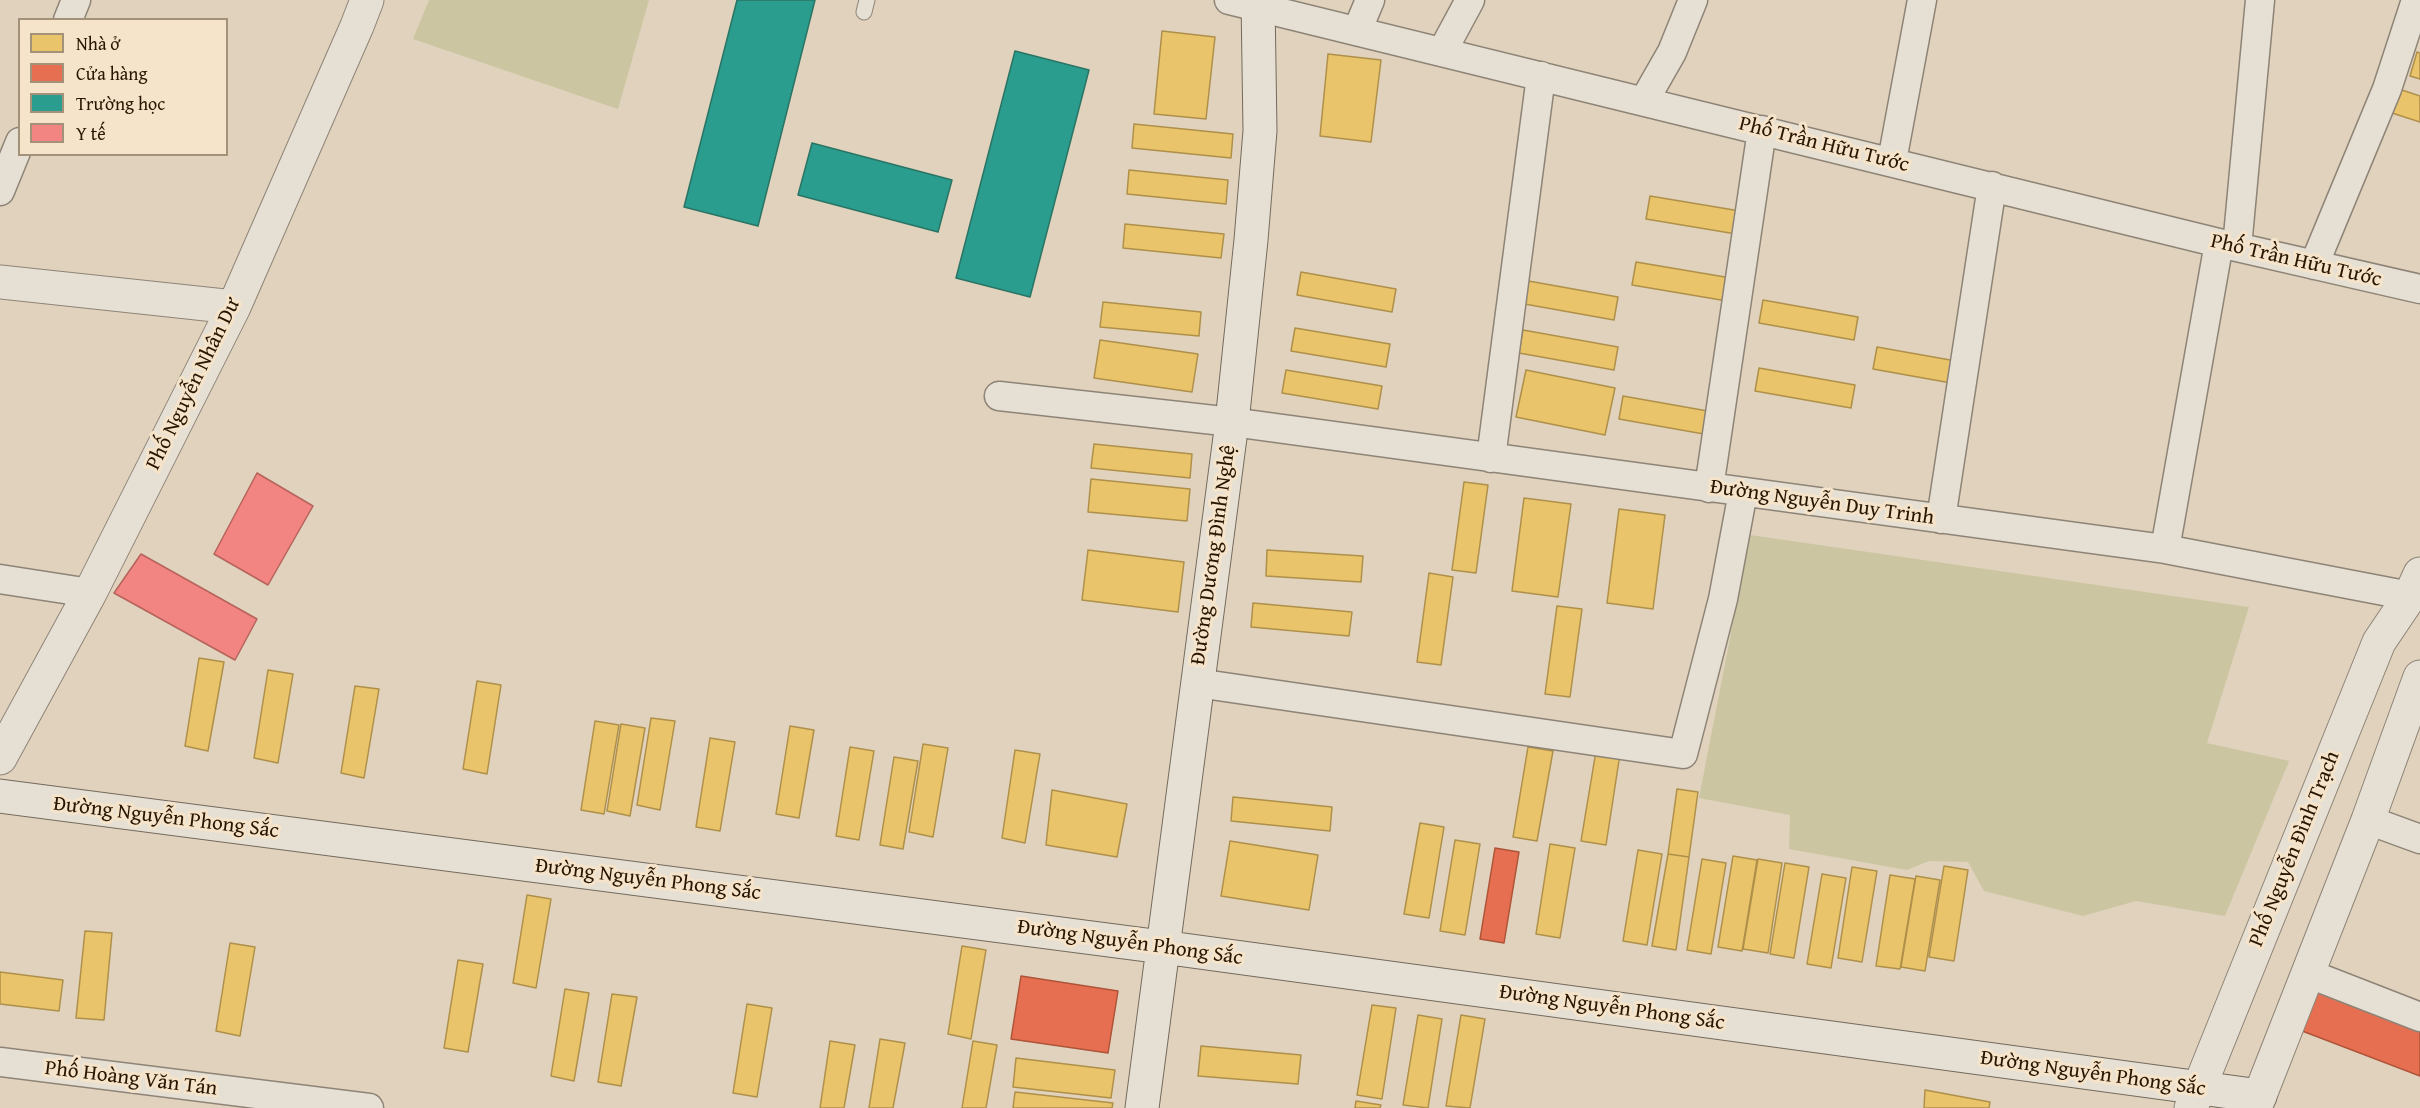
<!DOCTYPE html>
<html>
<head>
<meta charset="utf-8">
<style>
  body { margin:0 }
  #map { position:relative; width:2420px; height:1108px; overflow:hidden; background:#e0d2bd; font-family:"Gentium Book Plus",serif }
  canvas { display:block }
  .legend { position:absolute; left:18px; top:18px; width:210px; height:138px; box-sizing:border-box; background:#f5e4ca; border:2px solid #a39179; margin:0; padding:8px 10px; list-style:none; font-size:18px; color:#291500 }
  .legend li { display:flex; align-items:center; gap:12px; height:30px }
  .legend b { width:30px; border:2px solid #a39179 }
</style>
</head>
<body>
<div id="map">
<canvas width="2420" height="1108"></canvas>
<ul class="legend">
<li><b style="height:16px;background:#e9c46a"></b>Nhà ở</li>
<li><b style="height:16px;background:#e76f51"></b>Cửa hàng</li>
<li><b style="height:16px;background:#2a9d8f"></b>Trường học</li>
<li><b style="height:16px;background:#f28482"></b>Y tế</li>
</ul>
</div>
<script>
const c = document.querySelector('canvas').getContext('2d');
c.lineJoin = 'round';
function fill(path, color) { c.fillStyle = color; c.fill(path, 'evenodd'); }
function strokePath(path, color, width, dash) { c.strokeStyle = color; c.lineWidth = width; c.lineCap = dash ? 'butt' : 'round'; c.setLineDash(dash || []); c.stroke(path); }
function label(font, color, halo, rows, align = 'center') {
  c.font = font + ' "Gentium Book Plus",serif'; c.lineWidth = 6; c.setLineDash([]); c.textBaseline = 'middle'; c.strokeStyle = halo; c.fillStyle = color; for (const [text, x, y, turn = 0] of rows) {
    c.save(); c.translate(x, y); c.rotate((+turn || 0) * Math.PI / 180); c.textAlign = isNaN(turn) ? turn : align; if (halo) c.strokeText(text, 0, 0); c.fillText(text, 0, 0); c.restore();
  }
}
fill(new Path2D(`
  M429,0H649L618,109L413,39Z
  M1750,535L2249,607L2207,743L2289,761L2225,916L2136,901L2083,916L1984,891L1968,862L1929,861L1907,870L1789,849L1790,815L1699,798Z`), '#cbc6a1');
const homes = new Path2D(`
  M1162,31L1215,37L1206,119L1154,114Z
  M2417,52L2420,53V79L2410,76Z
  M1328,54L1381,60L1371,142L1320,136Z
  M2399,89L2420,96V122L2392,113Z
  M1134,124L1233,134L1231,158L1132,148Z
  M1129,170L1228,180L1226,204L1127,194Z
  M1650,196L1746,212L1742,235L1646,219Z
  M1125,224L1224,234L1221,258L1123,248Z
  M1636,262L1731,278L1727,301L1632,285Z
  M1301,272L1396,289L1392,312L1297,295Z
  M1523,280L1618,297L1614,320L1519,303Z
  M1763,300L1858,317L1854,340L1759,323Z
  M1103,302L1201,312L1199,336L1100,327Z
  M1295,328L1390,344L1386,367L1291,351Z
  M1523,330L1618,347L1614,370L1519,353Z
  M1100,340L1198,354L1192,392L1094,378Z
  M1877,347L1956,361L1951,383L1873,369Z
  M1759,368L1855,385L1851,408L1755,391Z
  M1286,370L1382,386L1378,409L1282,393Z
  M1526,370L1615,388L1605,435L1516,417Z
  M1623,396L1719,413L1715,436L1619,419Z
  M1094,444L1192,454L1190,478L1091,468Z
  M1091,479L1190,489L1187,521L1088,512Z
  M1464,482L1488,485L1476,573L1452,570Z
  M1524,498L1571,504L1558,597L1512,591Z
  M1619,509L1665,515L1653,609L1607,603Z
  M1088,550L1184,562L1178,612L1082,600Z
  M1267,550L1363,556L1361,582L1266,576Z
  M1429,573L1453,577L1441,665L1417,662Z
  M1253,603L1352,612L1349,636L1251,627Z
  M1557,606L1582,609L1570,697L1545,694Z
  M199,658L224,662L208,751L185,746Z
  M268,670L293,674L278,763L254,758Z
  M477,681L501,685L487,774L463,769Z
  M355,686L379,689L364,778L341,773Z
  M651,718L675,721L660,810L637,805Z
  M595,721L619,725L604,814L581,810Z
  M621,724L645,728L630,816L607,811Z
  M790,726L814,730L799,818L776,814Z
  M710,738L735,742L720,831L696,827Z
  M923,744L948,748L933,837L909,832Z
  M850,747L874,751L859,840L836,836Z
  M1528,747L1553,751L1537,841L1513,837Z
  M1015,750L1040,754L1025,843L1002,838Z
  M1596,751L1620,754L1606,845L1581,841Z
  M894,757L918,761L903,849L880,845Z
  M1677,789L1698,792L1689,857L1668,854Z
  M1052,790L1127,804L1117,857L1046,845Z
  M1233,797L1332,807L1330,831L1231,821Z
  M1420,823L1444,827L1429,918L1404,914Z
  M1455,840L1480,844L1465,935L1440,931Z
  M1230,841L1318,855L1309,910L1221,896Z
  M1550,844L1575,848L1560,938L1536,934Z
  M1638,850L1662,854L1647,945L1623,941Z
  M1668,854L1689,857L1676,950L1652,946Z
  M1733,856L1757,860L1742,951L1718,947Z
  M1702,859L1726,863L1711,954L1687,950Z
  M1758,859L1782,863L1768,953L1743,949Z
  M1785,863L1809,867L1794,958L1770,954Z
  M1944,866L1968,870L1954,961L1929,957Z
  M1852,867L1877,871L1862,962L1838,958Z
  M1822,874L1846,878L1831,968L1807,964Z
  M1890,875L1915,879L1900,969L1876,966Z
  M1916,876L1940,880L1925,971L1901,967Z
  M527,895L551,899L536,988L513,983Z
  M85,931L112,933L104,1020L76,1018Z
  M230,943L255,947L240,1036L216,1031Z
  M962,946L986,950L971,1039L948,1034Z
  M458,960L483,964L468,1052L444,1048Z
  M0,972L63,980L59,1011L0,1004Z
  M565,989L589,993L574,1081L551,1076Z
  M612,994L637,997L621,1086L598,1082Z
  M747,1004L772,1008L757,1097L733,1093Z
  M1372,1005L1396,1008L1382,1099L1357,1095Z
  M1418,1015L1442,1019L1428,1108L1403,1105Z
  M1461,1015L1485,1019L1470,1108L1446,1106Z
  M880,1039L905,1043L893,1108H869Z
  M830,1041L855,1045L844,1108H820Z
  M973,1041L997,1045L986,1108H962Z
  M1201,1046L1301,1055L1298,1084L1198,1076Z
  M1016,1058L1115,1070L1111,1098L1013,1087Z
  M1925,1090L1990,1102L1989,1108H1924Z
  M1015,1092L1113,1103L1112,1108H1013Z
  M1356,1101L1381,1105L1380,1108H1355Z`);
fill(homes, '#e9c46a');
strokePath(homes, '#af904a', 1.5);
const shops = new Path2D(`
  M1495,848L1519,852L1504,943L1480,939Z
  M1021,976L1118,991L1108,1053L1011,1039Z
  M2314,986L2420,1026V1076L2297,1029Z`);
fill(shops, '#e76f51');
strokePath(shops, '#ae5439', 1.5);
const schools = new Path2D(`
  M737,0H815L758,226L684,207Z
  M1015,51L1089,70L1030,297L956,278Z
  M812,143L952,180L938,232L798,195Z`);
fill(schools, '#2a9d8f');
strokePath(schools, '#2a7464', 1.5);
const health = new Path2D(`
  M257,473L313,506L268,585L214,554Z
  M141,554L257,619L235,660L114,593Z`);
fill(health, '#f28482');
strokePath(health, '#b6635b', 1.5);
const service = new Path2D(`
  M864,12L867,0`);
const minor = new Path2D(`
  M1229,0L2219,243L2420,289
  M68,20L76,0
  M1357,31L1370,0
  M1442,52L1470,0
  M1644,101L1672,52L1693,0
  M1892,161L1922,0
  M0,191L20,142
  M2237,247L2260,0
  M2314,265L2387,89L2416,0
  M999,396L1232,422L2165,549L2410,596
  M1491,458L1541,76
  M1709,488L1762,130
  M1941,519L1992,186
  M2165,549L2219,243
  M0,579L90,593
  M1197,683L1683,754L1723,599L1743,492
  M2368,820L2420,839
  M2307,973L2420,1017
  M0,1062L369,1108`);
const tertiary = new Path2D(`
  M0,282L234,307
  M0,758L90,593L234,307L357,26L367,0
  M2191,1108L2379,642L2410,596L2420,574
  M2255,1108L2368,820L2420,677`);
const secondary = new Path2D(`
  M0,796L1162,947L2260,1096
  M1142,1108L1232,422L1251,240L1260,131L1258,0`);
strokePath(service, '#8e8476', 17);
strokePath(minor, '#8e8476', 31);
strokePath(tertiary, '#8e8476', 35);
strokePath(secondary, '#746a5c', 35);
strokePath(service, '#e6dfd4', 15);
strokePath(minor, '#e6dfd4', 28);
strokePath(tertiary, '#e6dfd4', 33);
strokePath(secondary, '#e6dfd4', 33);
label('21px', '#291500', '#f5e4ca', [
  ["Phố Trần Hữu Tước",1824,145,14],
  ["Phố Trần Hữu Tước",2296,261,13],
  ["Phố Nguyễn Nhân Dư",194,384,-64],
  ["Đường Nguyễn Duy Trinh",1822,503,8],
  ["Đường Dương Đình Nghệ",1214,555,-82],
  ["Đường Nguyễn Phong Sắc",166,818,7],
  ["Phố Nguyễn Đình Trạch",2295,849,-68],
  ["Đường Nguyễn Phong Sắc",648,880,7],
  ["Đường Nguyễn Phong Sắc",1130,943,8],
  ["Đường Nguyễn Phong Sắc",1612,1008,8],
  ["Đường Nguyễn Phong Sắc",2093,1074,8],
  ["Phố Hoàng Văn Tán",131,1079,7]
]);
</script>
</body>
</html>
